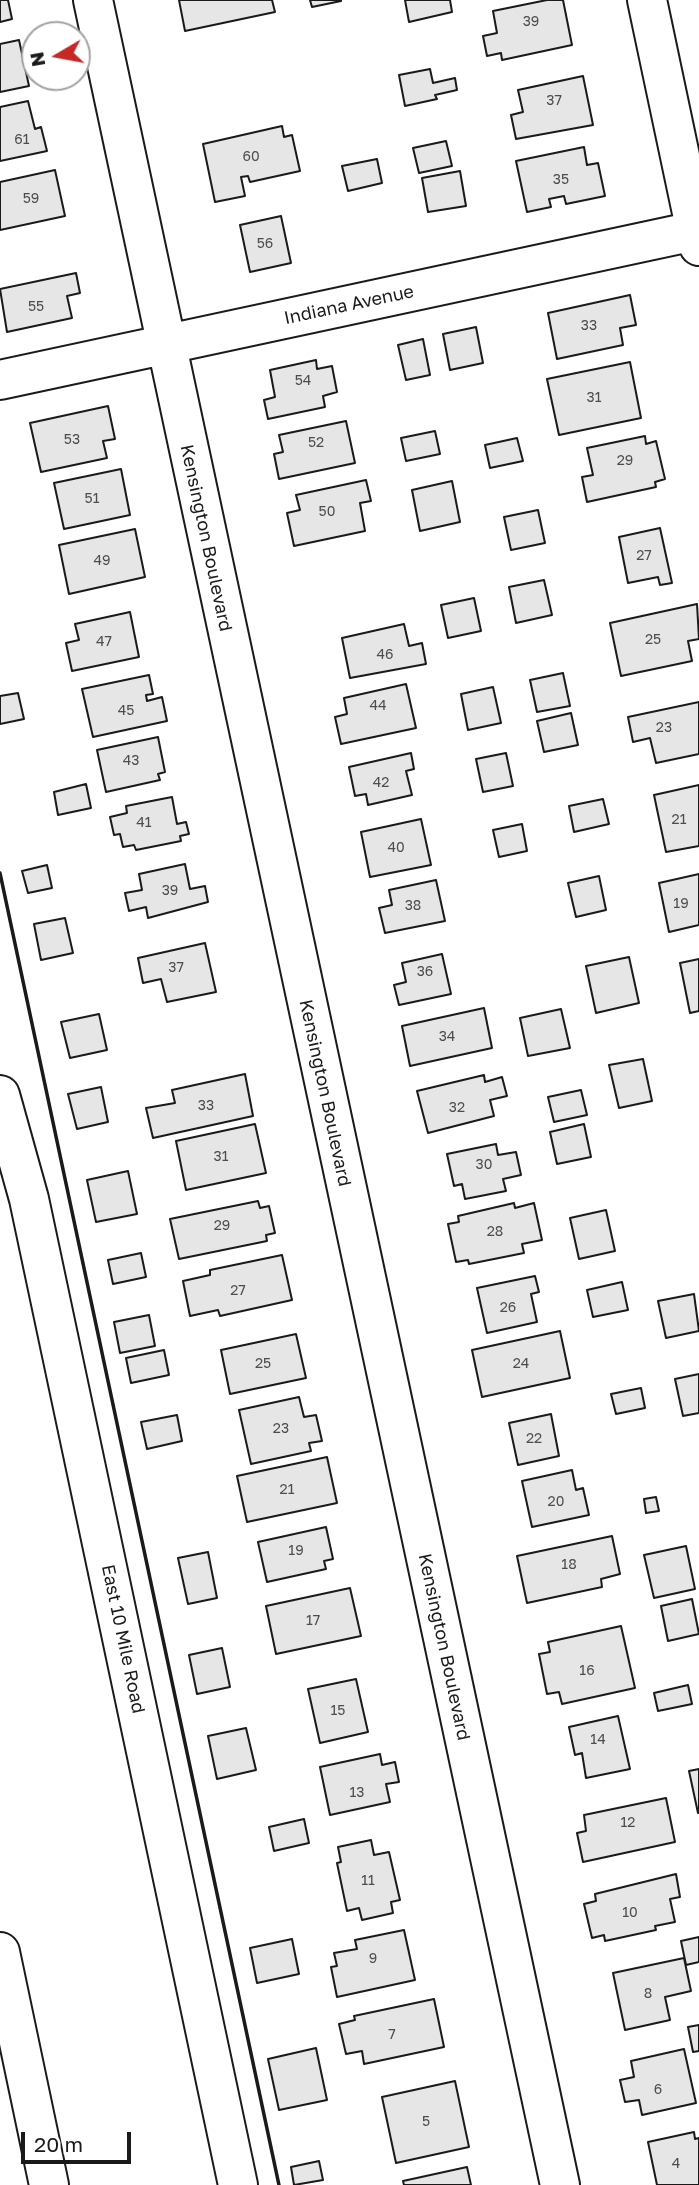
<!DOCTYPE html>
<html>
<head>
<meta charset="utf-8">
<style>
  body { margin:0 }
  #map { position:relative; width:699px; height:2185px; overflow:hidden; background:#fff; font-family:"Golos Text",sans-serif }
  canvas { display:block }
  .north { position:absolute; left:21px; top:21px; width:70px; height:70px; box-sizing:border-box; background:#fff; border:2px solid #a3a3a3; border-radius:50%; rotate:260deg; font-size:19px; font-weight:700; line-height:28px; text-align:center; color:#1a1a1a }
  .north::after { content:''; display:block; margin:auto; width:24px; height:32px; background:#c62828; clip-path:polygon(50% 0,100% 100%,50% 72%,0 100%) }
  .scale { position:absolute; left:21px; top:2132px; width:110px; height:32px; box-sizing:border-box; border:4px solid #1a1a1a; border-top:0; padding-left:9px; font-size:21px; line-height:24px; white-space:nowrap; color:#1a1a1a; -webkit-text-stroke:5px #fff; paint-order:stroke }
</style>
</head>
<body>
<div id="map">
<canvas width="699" height="2185"></canvas>
<div class="north">N</div>
<div class="scale">20 m</div>
</div>
<script>
const c = document.querySelector('canvas').getContext('2d');
c.lineJoin = 'round';
function fill(path, color) { c.fillStyle = color; c.fill(path, 'evenodd'); }
function strokePath(path, color, width, dash) { c.strokeStyle = color; c.lineWidth = width; c.lineCap = dash ? 'butt' : 'round'; c.setLineDash(dash || []); c.stroke(path); }
function label(font, color, halo, rows, align = 'center') {
  c.font = font + ' "Golos Text",sans-serif'; c.lineWidth = 5; c.setLineDash([]); c.textBaseline = 'middle'; c.strokeStyle = halo; c.fillStyle = color; for (const [text, x, y, turn = 0] of rows) {
    c.save(); c.translate(x, y); c.rotate((+turn || 0) * Math.PI / 180); c.textAlign = isNaN(turn) ? turn : align; if (halo) c.strokeText(text, 0, 0); c.fillText(text, 0, 0); c.restore();
  }
}
const building = new Path2D(`
  M0,0H8L12,19L0,22Z
  M179,0H272L275,12L185,31Z
  M310,0H341V1L312,7Z
  M405,0H450L452,12L409,22Z
  M547,0H563L572,45L502,60L501,53L487,56L483,36L497,33L493,11Z
  M19,40L29,86L0,92V44Z
  M430,69L433,83L455,78L457,90L435,95L437,99L405,106L399,75Z
  M583,76L593,125L516,139L511,115L523,112L518,90Z
  M28,101L35,129L41,127L47,151L0,161V107Z
  M282,126L284,137L292,135L300,171L250,182L248,176L241,177L245,196L215,202L203,144Z
  M446,141L452,166L419,173L413,148Z
  M584,147L587,165L598,163L605,196L566,204L564,196L549,199L551,207L527,212L516,161Z
  M377,159L382,183L348,191L342,166Z
  M55,170L65,216L0,230V182Z
  M460,171L466,206L428,212L422,178Z
  M281,216L291,263L250,272L240,225Z
  M76,273L80,293L67,296L72,318L7,332L0,289Z
  M630,295L636,325L620,328L623,345L557,359L548,313Z
  M476,327L483,363L450,370L443,334Z
  M423,339L430,375L406,380L398,345Z
  M316,360L317,369L332,366L337,392L323,396L325,407L268,419L264,400L275,397L270,370Z
  M630,362L641,418L559,435L547,379Z
  M108,406L115,439L103,441L107,458L41,472L30,423Z
  M346,421L355,463L279,479L274,454L283,452L279,435Z
  M435,431L440,454L406,461L401,438Z
  M645,436L646,444L656,441L665,479L655,482L656,487L587,502L582,477L593,475L587,448Z
  M517,438L523,461L490,468L485,445Z
  M121,469L130,515L64,529L54,483Z
  M366,480L371,501L360,503L365,531L294,546L287,513L300,510L296,495Z
  M452,481L460,522L420,531L412,490Z
  M538,510L545,543L511,550L504,517Z
  M660,528L672,583L660,585L658,577L628,583L619,537Z
  M135,529L145,577L69,594L59,545Z
  M544,580L552,615L516,623L509,587Z
  M474,598L481,631L448,638L441,605Z
  M697,604L699,639L688,641L692,661L621,676L610,623Z
  M130,612L139,657L72,671L66,643L79,640L75,624Z
  M404,624L409,646L422,643L426,664L350,678L342,638Z
  M563,673L570,706L537,712L530,680Z
  M149,675L153,694L146,695L147,701L162,697L167,721L93,737L82,689Z
  M406,684L416,728L341,744L335,717L347,714L344,698Z
  M493,687L501,723L468,730L461,694Z
  M18,693L24,719L0,724V696Z
  M699,702V754L656,763L650,738L633,742L628,717Z
  M571,713L578,745L544,752L537,721Z
  M158,737L165,772L158,774L160,780L106,792L97,750Z
  M411,753L414,769L406,771L412,795L368,805L366,794L355,796L349,767Z
  M506,753L513,786L483,792L476,759Z
  M86,784L91,808L58,815L54,792Z
  M699,785V846L666,852L654,795Z
  M172,797L177,824L186,822L189,834L180,836L181,841L136,850L134,845L123,847L120,834L114,835L110,817L127,813L126,806Z
  M603,799L609,824L574,832L569,806Z
  M421,819L431,865L370,877L361,832Z
  M522,824L527,851L499,857L493,830Z
  M185,864L190,889L205,886L208,902L148,918L146,907L129,911L125,893L142,890L139,874Z
  M47,865L52,888L28,893L22,871Z
  M699,874V925L669,932L659,883Z
  M599,876L606,910L576,917L568,883Z
  M436,880L445,921L385,933L379,908L392,905L389,890Z
  M65,918L73,953L41,960L34,924Z
  M205,943L216,992L167,1002L161,979L143,983L138,958Z
  M442,954L451,994L399,1005L394,985L406,982L402,963Z
  M629,957L639,1003L596,1013L586,966Z
  M699,959V1011L690,1013L680,963Z
  M484,1008L492,1048L410,1066L402,1026Z
  M561,1009L570,1048L528,1056L520,1018Z
  M99,1014L107,1050L70,1058L61,1022Z
  M643,1059L652,1101L619,1108L609,1065Z
  M245,1074L253,1116L153,1138L146,1108L175,1103L172,1090Z
  M484,1075L485,1082L502,1077L507,1096L490,1100L494,1116L428,1133L417,1091Z
  M101,1087L108,1122L77,1129L68,1094Z
  M581,1090L587,1115L554,1122L548,1097Z
  M255,1124L266,1173L186,1190L176,1141Z
  M584,1124L591,1157L557,1164L550,1132Z
  M496,1144L498,1155L516,1152L521,1175L503,1179L506,1191L465,1199L462,1184L454,1186L447,1154Z
  M128,1171L137,1214L96,1222L87,1180Z
  M258,1201L260,1208L269,1206L275,1233L266,1235L267,1241L179,1259L170,1219Z
  M514,1203L515,1208L534,1203L542,1240L522,1244L524,1253L469,1264L468,1260L456,1262L448,1224L459,1222L458,1216Z
  M606,1210L615,1251L579,1259L570,1218Z
  M141,1253L146,1277L113,1284L108,1260Z
  M282,1255L292,1300L220,1316L218,1310L190,1316L183,1281L210,1275V1270Z
  M535,1276L539,1292L531,1294L537,1322L487,1333L477,1288Z
  M622,1282L628,1310L593,1317L587,1290Z
  M694,1294L699,1331L666,1338L658,1301Z
  M149,1315L155,1346L120,1353L114,1322Z
  M560,1331L570,1378L482,1397L472,1350Z
  M296,1334L306,1378L230,1394L221,1350Z
  M164,1350L169,1375L131,1383L126,1358Z
  M699,1374V1413L683,1416L675,1379Z
  M641,1388L645,1408L616,1414L611,1394Z
  M299,1397L304,1417L316,1415L322,1441L309,1443L311,1451L251,1464L239,1410Z
  M551,1414L559,1456L518,1465L509,1423Z
  M177,1415L182,1441L147,1449L141,1422Z
  M327,1457L337,1503L247,1522L237,1476Z
  M572,1470L576,1490L583,1488L589,1515L532,1527L522,1481Z
  M656,1497L659,1511L646,1513L644,1499Z
  M326,1527L333,1559L324,1561L326,1569L267,1582L258,1542Z
  M612,1536L620,1574L601,1579L602,1587L527,1603L517,1556Z
  M686,1546L695,1589L654,1598L644,1555Z
  M208,1552L217,1598L188,1604L178,1558Z
  M350,1588L361,1636L276,1654L266,1606Z
  M692,1599L699,1634L668,1641L661,1606Z
  M621,1626L635,1688L562,1704L559,1692L547,1694L539,1654L550,1652L548,1642Z
  M222,1648L230,1687L197,1694L189,1655Z
  M356,1679L368,1732L320,1743L308,1689Z
  M688,1685L692,1704L658,1711L654,1693Z
  M618,1716L630,1769L586,1778L582,1753L575,1755L569,1727Z
  M246,1728L256,1770L217,1779L208,1736Z
  M380,1754L382,1765L395,1762L399,1782L386,1784L390,1802L330,1815L320,1767Z
  M699,1769V1813H698L689,1771Z
  M666,1798L675,1842L583,1862L577,1833L586,1831L584,1815Z
  M304,1819L309,1843L274,1851L269,1827Z
  M371,1840L374,1855L389,1852L400,1900L391,1902L393,1913L362,1920L359,1908L347,1911L337,1863L341,1862L338,1847Z
  M676,1874L680,1897L670,1899L675,1922L655,1926L656,1930L605,1941L604,1935L592,1938L584,1904L596,1901L595,1894Z
  M404,1930L415,1980L337,1997L331,1967L337,1966L334,1953L357,1949L355,1940Z
  M699,1937V1962L686,1965L681,1941Z
  M292,1939L299,1974L257,1983L250,1948Z
  M684,1958L691,1991L665,1997L670,2020L625,2030L613,1973Z
  M434,1999L444,2047L364,2064L362,2051L346,2054L339,2024L355,2020L354,2016Z
  M699,2025V2051L693,2052L688,2027Z
  M316,2048L327,2100L279,2110L268,2059Z
  M684,2049L696,2103L642,2115L639,2100L625,2102L620,2080L634,2077L631,2061Z
  M455,2081L469,2147L396,2163L382,2097Z
  M694,2132L695,2139L699,2138V2185H657L648,2142Z
  M319,2161L323,2180L294,2185L291,2167Z
  M467,2167L471,2185H404L403,2181Z`);
fill(building, '#e6e6e6');
strokePath(building, '#1a1a1a', 2);
const minor = new Path2D(`
  M93,0L560,2185
  M647,0L699,246
  M0,380L699,230`);
const major = new Path2D(`
  M0,1095L29,1199L238,2185`);
const highway = new Path2D(`
  M0,1952L49,2185`);
strokePath(minor, '#1a1a1a', 42);
strokePath(major, '#1a1a1a', 42);
strokePath(highway, '#1a1a1a', 42);
strokePath(minor, '#fff', 38);
strokePath(major, '#fff', 38);
strokePath(highway, '#fff', 38);
strokePath(new Path2D(`
  M0,873L279,2185`), '#1a1a1a', 3.5);
label('14px', '#4d4d4d', null, [
  ["39",531,22],
  ["37",554,101],
  ["61",22,140],
  ["60",251,157],
  ["35",561,180],
  ["59",31,199],
  ["56",265,244],
  ["55",36,307],
  ["33",589,326],
  ["54",303,381],
  ["31",594,398],
  ["53",72,440],
  ["52",316,443],
  ["29",625,461],
  ["51",92,499],
  ["50",327,512],
  ["27",644,556],
  ["49",102,561],
  ["25",653,640],
  ["47",104,642],
  ["46",385,655],
  ["44",378,706],
  ["45",126,711],
  ["23",664,728],
  ["43",131,761],
  ["42",381,783],
  ["21",679,820],
  ["41",144,823],
  ["40",396,848],
  ["39",170,891],
  ["19",681,904],
  ["38",413,906],
  ["37",176,968],
  ["36",425,972],
  ["34",447,1037],
  ["33",206,1106],
  ["32",457,1108],
  ["31",221,1157],
  ["30",484,1165],
  ["29",222,1226],
  ["28",495,1232],
  ["27",238,1291],
  ["26",508,1308],
  ["25",263,1364],
  ["24",521,1364],
  ["23",281,1429],
  ["22",534,1439],
  ["21",287,1490],
  ["20",556,1502],
  ["19",296,1551],
  ["18",569,1565],
  ["17",313,1621],
  ["16",587,1671],
  ["15",338,1711],
  ["14",598,1740],
  ["13",357,1793],
  ["12",628,1823],
  ["11",368,1881],
  ["10",630,1913],
  ["9",373,1959],
  ["8",648,1994],
  ["7",392,2035],
  ["6",658,2090],
  ["5",426,2122],
  ["4",676,2164]
]);
label('18px', '#1a1a1a', '#fff', [
  ["Indiana Avenue",349,305,-12],
  ["Kensington Boulevard",206,538,78],
  ["Kensington Boulevard",325,1093,78],
  ["East 10 Mile Road",123,1639,78],
  ["Kensington Boulevard",444,1647,78]
]);
</script>
</body>
</html>
